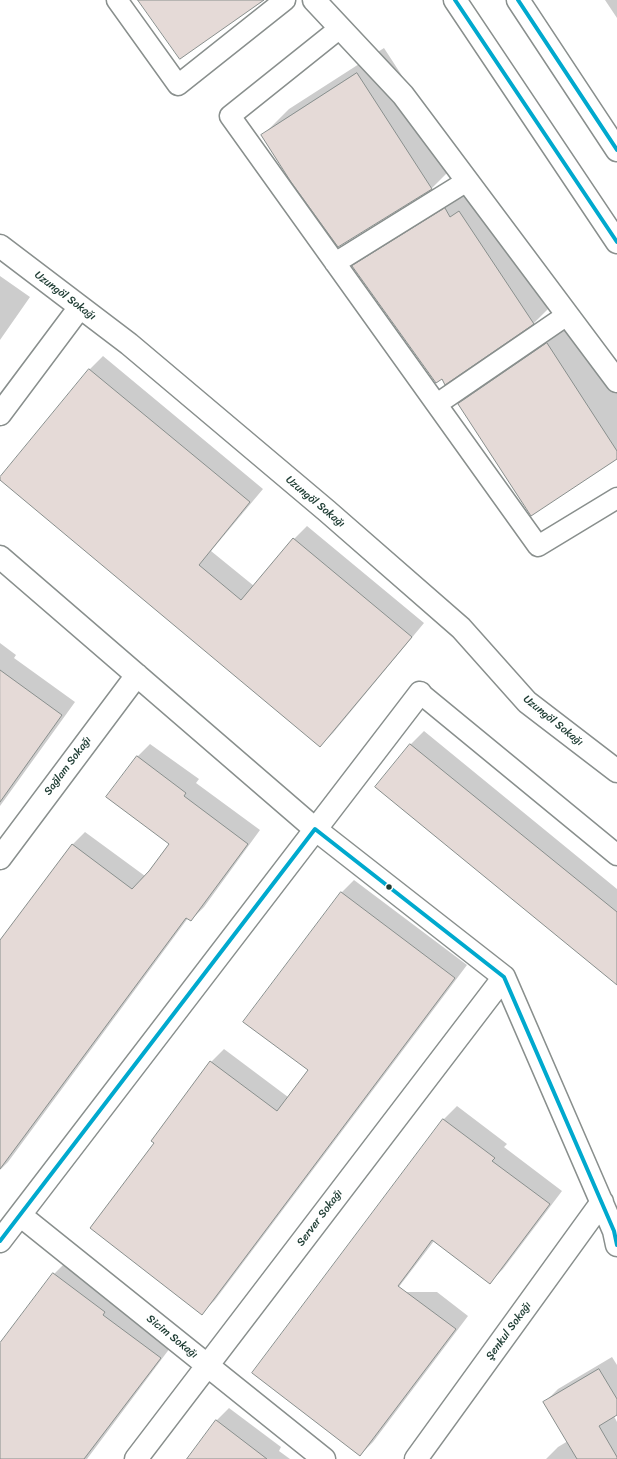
<!DOCTYPE html>
<html>
<head>
<meta charset="utf-8">
<style>
  body { margin:0 }
  canvas { display:block; background:#fff }
</style>
</head>
<body>
<canvas width="617" height="1459"></canvas>
<script>
const c = document.querySelector('canvas').getContext('2d');
c.lineJoin = 'round';
function fill(path, color) { c.fillStyle = color; c.fill(path, 'evenodd'); }
function strokePath(path, color, width, dash) { c.strokeStyle = color; c.lineWidth = width; c.lineCap = dash ? 'butt' : 'round'; c.setLineDash(dash || []); c.stroke(path); }
function label(font, color, halo, rows, align = 'center') {
  c.font = font + ' Sriracha,sans-serif'; c.lineWidth = 4; c.setLineDash([]); c.textBaseline = 'middle'; c.strokeStyle = halo; c.fillStyle = color; for (const [text, x, y, turn = 0] of rows) {
    c.save(); c.translate(x, y); c.rotate((+turn || 0) * Math.PI / 180); c.textAlign = isNaN(turn) ? turn : align; if (halo) c.strokeText(text, 0, 0); c.fillText(text, 0, 0); c.restore();
  }
}
fill(new Path2D(`
  M605,0H617V18Z
  M384,48L458,162L432,188L339,246L263,135L289,109Z
  M471,183L477,192L485,186L560,297L534,323L445,383L353,266L379,240Z
  M0,276L30,297L0,340Z
  M573,317L617,385V458L459,404L485,378Z
  M103,356L263,489L211,551L254,586L294,539L307,526L424,623L333,733L320,746L0,479L90,369Z
  M0,643L16,655L14,658L75,702L0,806Z
  M424,731L617,889V983L376,787L411,744Z
  M150,744L199,779L196,783L260,830L204,907L191,920L188,918L8,1162L0,1170V942L72,845L85,832L145,876L171,844L137,757Z
  M354,880L467,965L215,1300L202,1313L155,1143L211,1062L224,1049L288,1097L309,1070L341,893Z
  M457,1106L507,1144L504,1147L562,1191L503,1269L490,1282L434,1241L395,1292H437L468,1316L373,1442L360,1455L254,1372L444,1119Z
  M67,1261L173,1344L87,1459H0V1345L54,1274Z
  M612,1357L617,1365V1414L614,1416L617,1422V1459H546L558,1447L568,1441L545,1402L558,1389Z
  M229,1408L281,1447L279,1451L290,1459H188L216,1421Z`), '#0003');
const building = new Path2D(`
  M138,0H264L180,59Z
  M357,73L432,189L338,247L291,182L261,135Z
  M445,208L450,217L459,211L534,324L445,385L442,379L436,383L352,266Z
  M547,343L617,451V459L531,516L458,404Z
  M89,369L250,502L199,565L241,600L293,538L412,637L320,747L0,480V477Z
  M0,670L62,715L0,802Z
  M410,744L617,912V985L375,787Z
  M137,756L186,793L184,796L248,844L191,921L186,918L0,1169V940L72,844L132,889L149,871L169,844L106,797Z
  M341,892L455,978L202,1315L90,1228L154,1143L151,1141L210,1061L277,1111L308,1070L243,1022Z
  M443,1119L495,1158L492,1161L550,1204L490,1284L432,1240L413,1266L398,1286L456,1329L360,1456L252,1373Z
  M53,1273L105,1312L103,1315L161,1358L84,1459H0V1343Z
  M599,1369L617,1399V1415L599,1426L617,1457V1459H577L543,1402Z
  M216,1420L267,1459H187Z`);
fill(building, '#e5dad7');
strokePath(building, '#898f8d', 1);
const lane = new Path2D(`
  M117,0L178,85L285,0
  M340,28L230,116L538,546L617,498
  M335,263L467,181
  M437,404L567,315
  M420,693L617,855`);
const street = new Path2D(`
  M314,0L403,95L617,381
  M0,246L129,344L327,511L461,628L527,702L617,771
  M0,414L80,307
  M0,557L315,829L504,977L614,1231L617,1245
  M0,858L137,675
  M20,1215L324,1459
  M0,1241L420,693
  M136,1459L504,977
  M416,1459L602,1202`);
const primary = new Path2D(`
  M455,0L617,242
  M518,0L617,150`);
strokePath(lane, '#898f8d', 23);
strokePath(street, '#898f8d', 25);
strokePath(primary, '#898f8d', 25);
strokePath(lane, '#fff', 20);
strokePath(street, '#fff', 22);
strokePath(primary, '#fff', 22);
strokePath(new Path2D(`
  M455,0L617,242
  M518,0L617,150
  M0,1241L315,829L504,977L614,1231L617,1245`), '#00a9ce', 4);
for (const [x, y, r, color] of [
  [389,887,3.5,"#1f3d34"]
]) { const dot = new Path2D(); dot.arc(x, y, r, 0, 2 * Math.PI); c.fillStyle = color; c.fill(dot); strokePath(dot, '#fff', 1.5); }
label('11px', '#1f3d34', '#fff', [
  ["Uzungöl Sokağı",65,296,37],
  ["Uzungöl Sokağı",315,502,40],
  ["Uzungöl Sokağı",553,721,39],
  ["Sağlam Sokağı",68,766,-53],
  ["Server Sokağı",320,1218,-53],
  ["Şenkul Sokağı",509,1331,-54],
  ["Sicim Sokağı",172,1337,39]
]);
</script>
</body>
</html>
